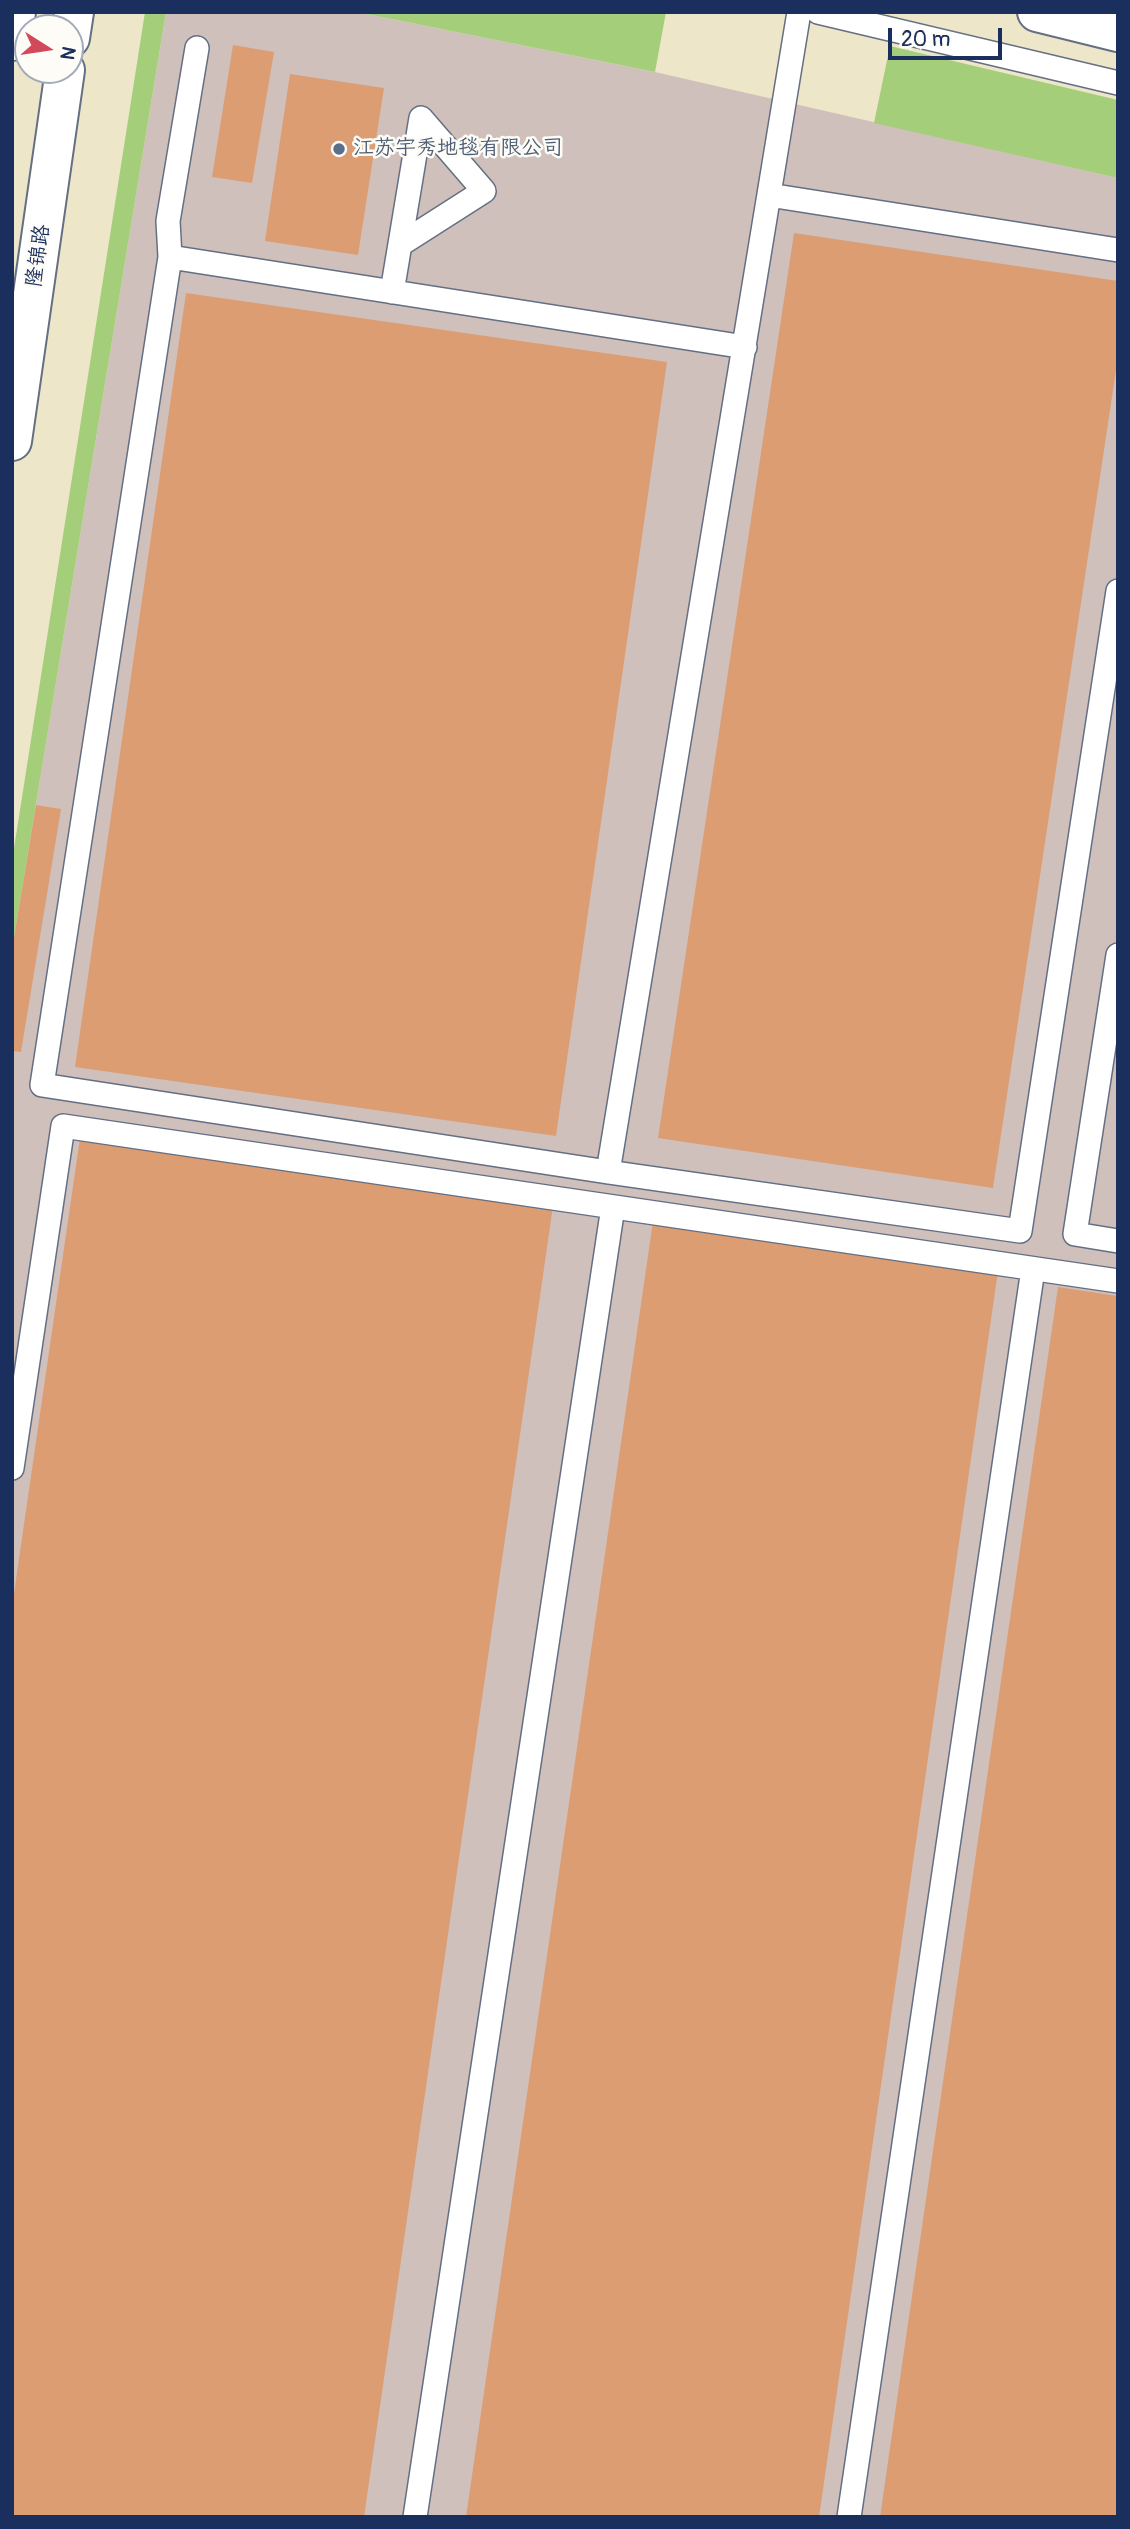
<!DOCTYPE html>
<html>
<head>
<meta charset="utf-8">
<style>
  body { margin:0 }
  #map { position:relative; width:1130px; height:2529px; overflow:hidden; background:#ede6c9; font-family:Pangolin,sans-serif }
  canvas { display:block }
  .frame { position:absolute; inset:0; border:14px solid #1b2f5e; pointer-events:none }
  .north { position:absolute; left:14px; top:14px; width:70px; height:70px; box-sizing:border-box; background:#fdfcf7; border:2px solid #a3aaba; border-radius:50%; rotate:102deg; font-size:19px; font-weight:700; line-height:28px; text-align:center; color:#1b2f5e }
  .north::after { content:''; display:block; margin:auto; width:24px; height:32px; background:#d1495b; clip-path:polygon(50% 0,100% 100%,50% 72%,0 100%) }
  .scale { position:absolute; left:888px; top:28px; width:114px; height:32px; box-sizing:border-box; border:4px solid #1b2f5e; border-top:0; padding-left:9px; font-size:21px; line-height:24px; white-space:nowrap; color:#1b2f5e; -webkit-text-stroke:5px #fdfcf7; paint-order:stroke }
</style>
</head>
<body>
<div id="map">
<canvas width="1130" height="2529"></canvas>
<div class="frame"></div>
<div class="north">N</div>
<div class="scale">20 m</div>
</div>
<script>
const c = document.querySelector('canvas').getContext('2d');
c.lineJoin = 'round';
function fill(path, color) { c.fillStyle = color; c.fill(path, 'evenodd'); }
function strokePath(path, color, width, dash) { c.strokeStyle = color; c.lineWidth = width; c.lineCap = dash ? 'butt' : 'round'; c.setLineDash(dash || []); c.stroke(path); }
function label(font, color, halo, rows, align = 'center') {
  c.font = font + ' Pangolin,"LXGW WenKai TC",sans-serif'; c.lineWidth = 5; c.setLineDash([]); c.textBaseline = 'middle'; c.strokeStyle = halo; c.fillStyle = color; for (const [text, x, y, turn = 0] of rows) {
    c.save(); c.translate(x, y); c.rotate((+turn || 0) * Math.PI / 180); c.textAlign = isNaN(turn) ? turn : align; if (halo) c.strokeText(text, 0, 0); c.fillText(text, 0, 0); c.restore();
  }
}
fill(new Path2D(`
  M166,12H357L655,72L1118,178V2517H12V950Z`), '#d0c0bc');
fill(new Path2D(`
  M145,12H166L12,950V861Z
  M357,12H666L655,72Z
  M890,46L1118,100V178L874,123Z`), '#a4ce7a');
fill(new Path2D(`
  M233,45L274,52L252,183L212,177Z
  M290,74L384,88L358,255L265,241Z
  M794,233L1118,281V357L993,1188L658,1138Z
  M186,293L667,362L556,1136L75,1067Z
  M36,805L61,809L21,1052L12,1051V950Z
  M80,1138L553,1206L364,2517H12V1607Z
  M653,1221L998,1271L819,2517H466Z
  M1058,1287L1118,1296V2517H880Z`), '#dc9d72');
const service = new Path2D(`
  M818,12L1118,83
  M769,195L1118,250
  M170,257L168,221L197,48
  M392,292L421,118L484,191L401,244
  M745,347L170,257L42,1085L608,1172L1020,1231L1118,591
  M1118,955L1075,1234L1118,1241
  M608,1172L799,12
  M12,1468L63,1126L1118,1281
  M415,2517L613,1207
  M849,2517L1033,1269`);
const secondary = new Path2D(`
  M1037,12L1118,32
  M70,38L74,12
  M12,41L16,12
  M12,441L65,70`);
strokePath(service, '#646f83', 26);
strokePath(secondary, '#646f83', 42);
strokePath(service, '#fff', 23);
strokePath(secondary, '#fff', 38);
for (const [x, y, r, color] of [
  [339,149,7,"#5c6f8a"]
]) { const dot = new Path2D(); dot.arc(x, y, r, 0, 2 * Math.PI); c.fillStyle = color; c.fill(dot); strokePath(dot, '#fdfcf7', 2.5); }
label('21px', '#4e5e75', '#fdfcf7', [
  ["江苏宇秀地毯有限公司",353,149]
], 'left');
label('21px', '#1b2f5e', '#fdfcf7', [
  ["隆锦路",39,256,-82]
]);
</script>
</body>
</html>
